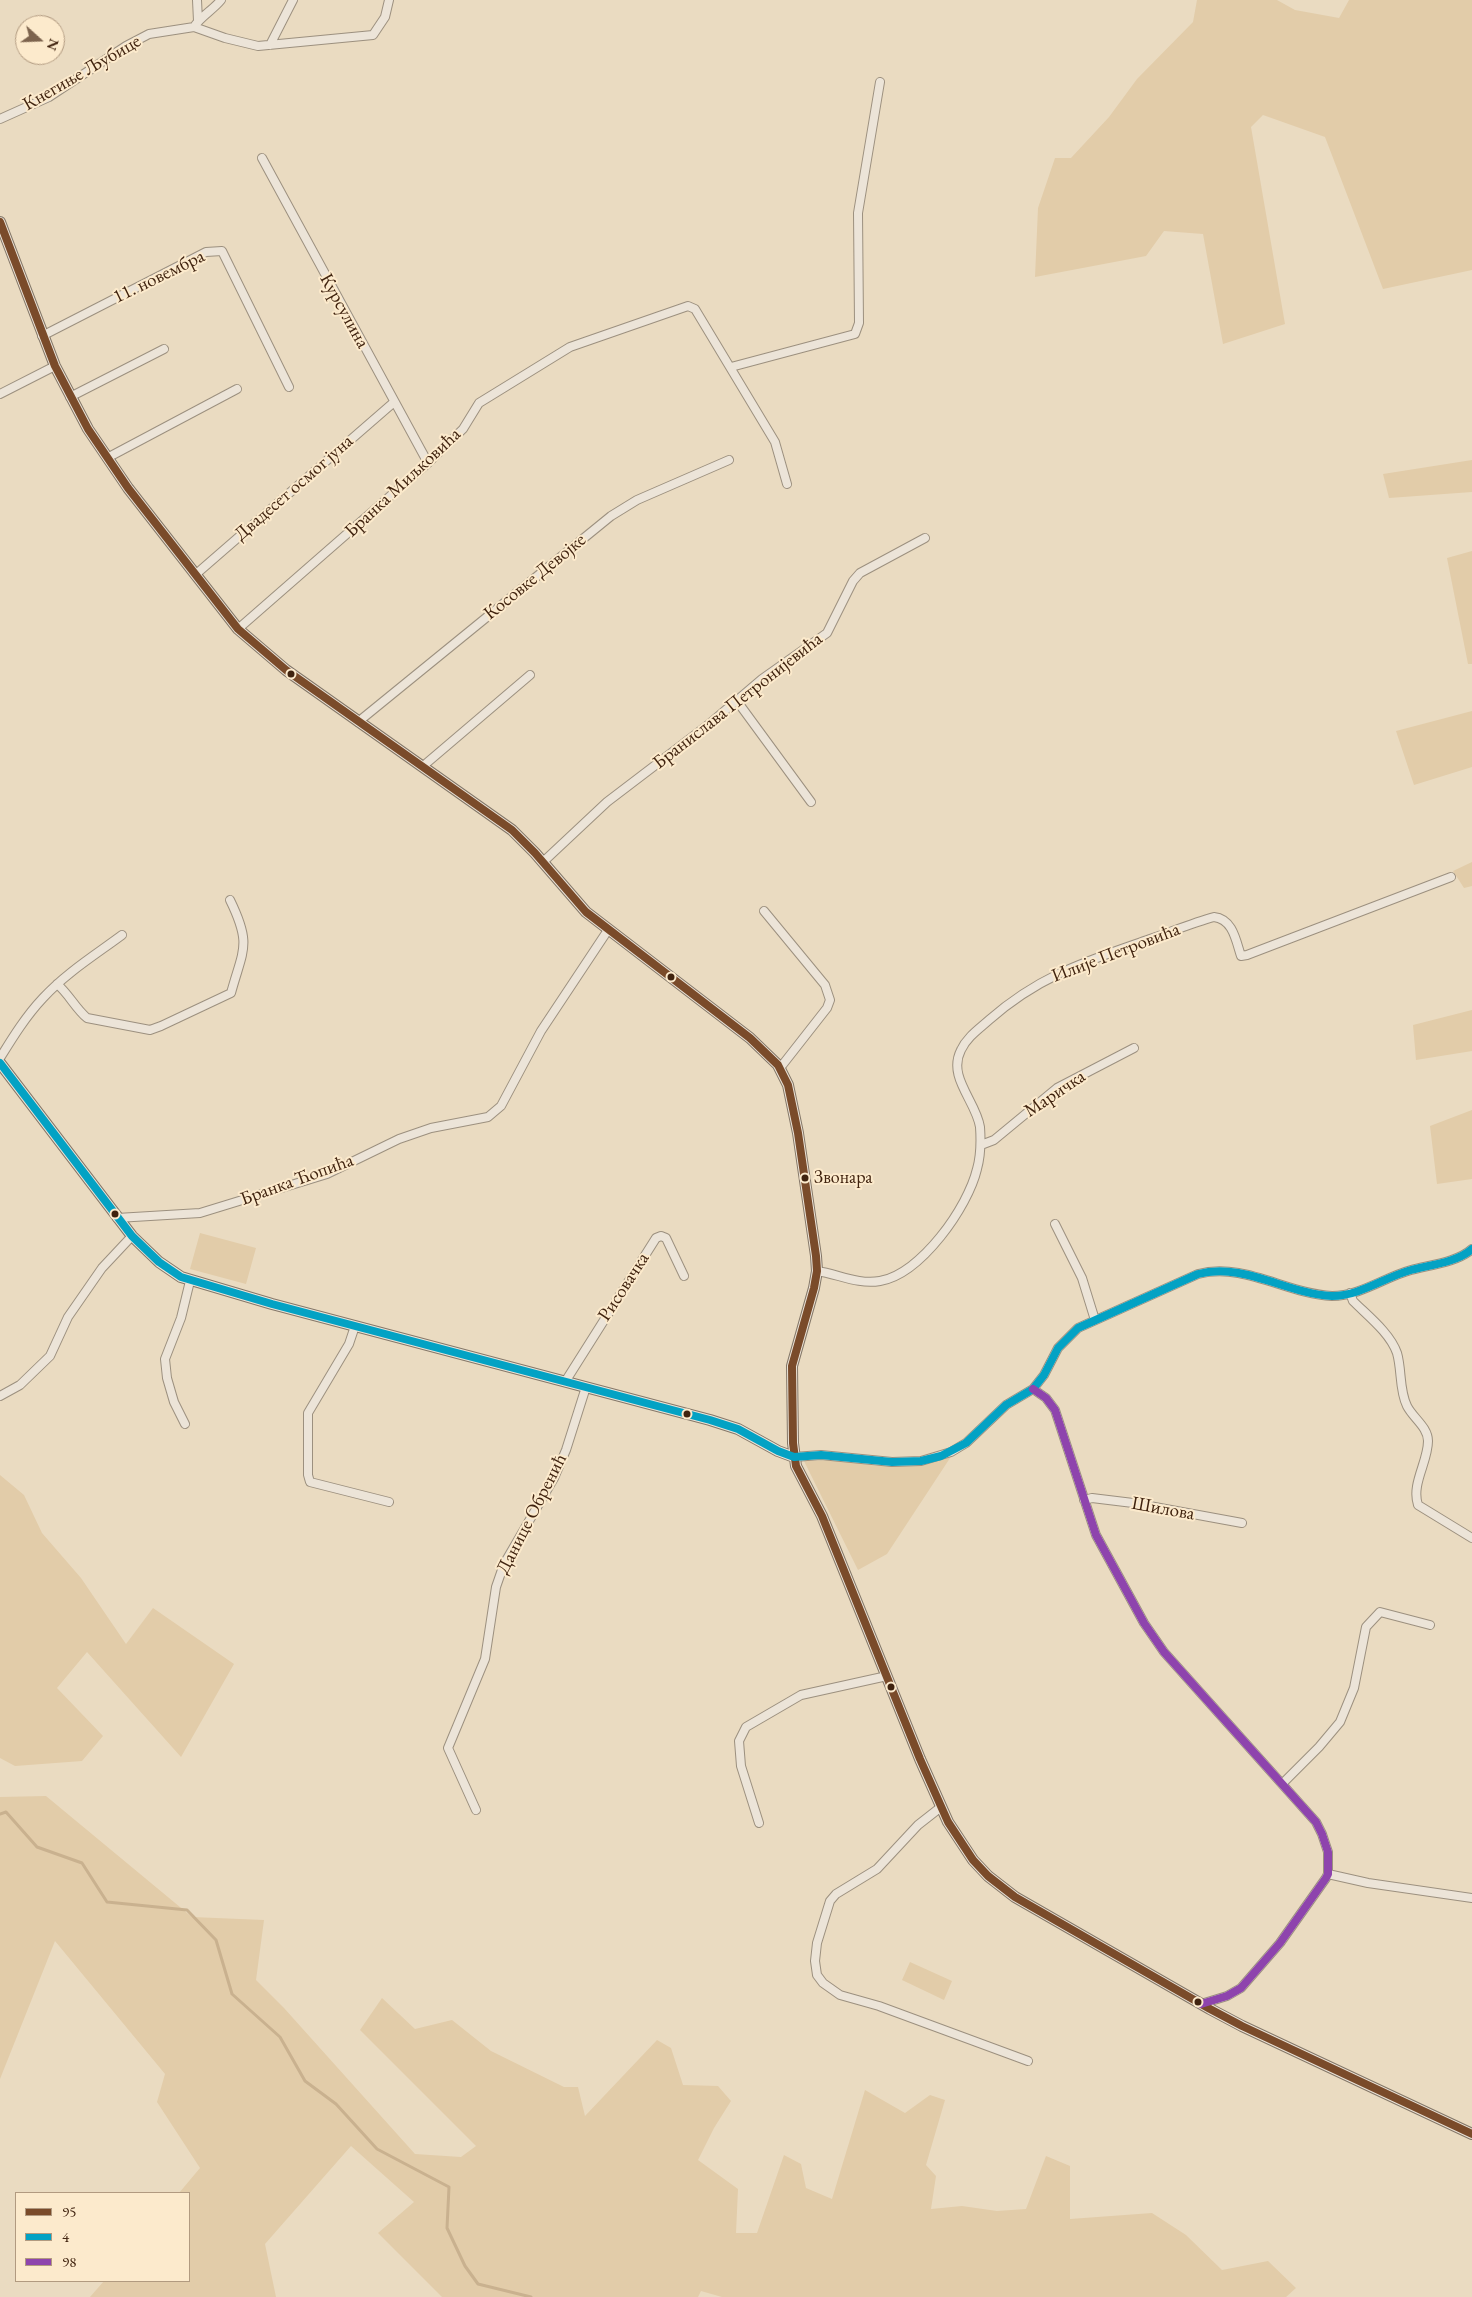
<!DOCTYPE html>
<html>
<head>
<meta charset="utf-8">
<style>
  body { margin:0 }
  #map { position:relative; width:1472px; height:2297px; overflow:hidden; background:#eadbc1; font-family:"EB Garamond",serif }
  canvas { display:block }
  .legend { position:absolute; left:15px; top:2192px; width:175px; height:90px; box-sizing:border-box; background:#fceacc; border:1px solid #b19a80; margin:0; padding:6px 9px; list-style:none; font-size:15px; color:#40230f }
  .legend li { display:flex; align-items:center; gap:10px; height:25px }
  .legend b { width:25px; border:1px solid #b19a80 }
  .north { position:absolute; left:15px; top:15px; width:50px; height:50px; box-sizing:border-box; background:#fceacc; border:1px solid #b19a80; border-radius:50%; rotate:110deg; font-size:14px; font-weight:700; line-height:20px; text-align:center; color:#40230f }
  .north::after { content:''; display:block; margin:auto; width:18px; height:22px; background:#7c634d; clip-path:polygon(50% 0,100% 100%,50% 72%,0 100%) }
</style>
</head>
<body>
<div id="map">
<canvas width="1472" height="2297"></canvas>
<ul class="legend">
<li><b style="height:6px;background:#7a4b2a"></b>95</li>
<li><b style="height:6px;background:#03a2c4"></b>4</li>
<li><b style="height:6px;background:#8e44ad"></b>98</li>
</ul>
<div class="north">N</div>
</div>
<script>
const c = document.querySelector('canvas').getContext('2d');
c.lineJoin = 'round';
function fill(path, color) { c.fillStyle = color; c.fill(path, 'evenodd'); }
function strokePath(path, color, width, dash) { c.strokeStyle = color; c.lineWidth = width; c.lineCap = dash ? 'butt' : 'round'; c.setLineDash(dash || []); c.stroke(path); }
function label(font, color, halo, rows, align = 'center') {
  c.font = font + ' "EB Garamond",serif'; c.lineWidth = 4; c.setLineDash([]); c.textBaseline = 'middle'; c.strokeStyle = halo; c.fillStyle = color; for (const [text, x, y, turn = 0] of rows) {
    c.save(); c.translate(x, y); c.rotate((+turn || 0) * Math.PI / 180); c.textAlign = isNaN(turn) ? turn : align; if (halo) c.strokeText(text, 0, 0); c.fillText(text, 0, 0); c.restore();
  }
}
fill(new Path2D(`
  M1197,0H1277L1295,10L1339,18L1349,0H1472V270L1383,289L1325,137L1263,115L1251,127L1285,324L1223,344L1203,234L1164,231L1146,256L1035,277L1038,208L1055,158H1071L1109,117L1137,79L1193,22Z
  M1472,460V492L1389,498L1383,474Z
  M1472,551V664H1468L1447,558Z
  M1472,711V767L1414,785L1396,731Z
  M1472,862V886L1464,888L1453,871Z
  M1472,1010V1051L1416,1060L1413,1025Z
  M1472,1110V1179L1437,1184L1430,1126Z
  M200,1233L256,1248L246,1284L190,1269Z
  M954,1452L887,1554L858,1570L804,1461L839,1460L877,1466L913,1465Z
  M0,1475L24,1495L42,1533L81,1578L126,1644L153,1608L234,1664L181,1757L87,1652L57,1688L103,1736L82,1761L15,1766L0,1758Z
  M46,1796L192,1917L264,1920L256,1980L284,2008L415,2154L461,2157L476,2146L360,2030L382,1998L415,2029L452,2020L491,2051L564,2087H578L585,2116L657,2040L671,2048L683,2085L718,2086L731,2101L714,2128L698,2160L738,2189L736,2233H757L784,2155L801,2164L806,2188L832,2199L865,2090L905,2113L930,2095L945,2100L926,2165L936,2176L931,2209L962,2206L997,2211L1026,2209L1046,2156L1070,2166V2219L1152,2213L1186,2235L1222,2270L1268,2261L1296,2288L1286,2297H722L701,2291L698,2297H442L378,2233L414,2202L351,2146L265,2244L276,2297H90L104,2281H189V2193H179L200,2168L157,2102L165,2074L55,1941L0,2079V1797Z
  M910,1962L952,1981L944,2000L902,1980Z`), '#e2cca9');
strokePath(new Path2D(`
  M0,1814L6,1812L37,1847L82,1863L107,1902L187,1910L216,1940L232,1994L280,2037L305,2081L336,2104L377,2149L449,2187L447,2228L465,2266L478,2284L531,2297`), '#c9b18f', 3);
const street = new Path2D(`
  M197,0L198,21
  M194,27C200,17 213,10 221,0
  M270,45L293,0
  M0,119L49,97L126,46L149,34L194,27L225,38L258,46L373,35L385,17L389,0
  M262,158L428,463
  M42,336L206,252L222,251L289,387
  M731,367L855,334L859,323L858,213L880,82
  M0,394L55,366
  M70,397L164,349
  M107,458L237,389
  M195,575L393,403
  M238,629L428,463L463,429L479,403L570,347L688,306L695,309L775,442L787,484
  M737,701L811,802
  M358,722L611,516L637,500L729,460
  M422,767L530,675
  M543,862L607,802L708,725L762,679L827,633L853,581L860,573L925,538
  M764,911L825,985L830,1000L827,1008L780,1068
  M57,984C69,994 75,1008 87,1018L150,1030L161,1026L231,993C243,949 252,945 230,900
  M0,1058C13,1037 26,1016 43,998C66,973 95,955 122,935
  M981,1145L994,1140L1057,1088L1134,1048
  M117,1218L200,1213L327,1174L399,1139L431,1128L488,1117L501,1106L541,1031L608,930
  M1055,1224L1082,1278L1095,1320
  M817,1271C838,1274 858,1285 880,1281C921,1274 968,1207 977,1169C981,1155 981,1141 980,1127C976,1101 947,1077 961,1050C967,1037 979,1029 989,1020C1040,975 1087,961 1150,939C1171,932 1192,923 1214,917C1233,919 1236,941 1241,956L1247,955L1451,877
  M1350,1293L1353,1301C1368,1316 1390,1333 1397,1353C1402,1370 1399,1390 1407,1406C1413,1418 1428,1427 1428,1441C1428,1462 1411,1484 1418,1505L1472,1538
  M355,1326L349,1344L308,1413V1475L310,1482L389,1502
  M565,1382L656,1238L661,1236L666,1238L684,1276
  M1033,1389L1046,1398L1055,1410L1096,1535L1144,1623L1164,1652L1316,1822L1322,1834L1328,1852V1874L1326,1878L1280,1943L1241,1988L1227,1996L1201,2004
  M0,1396L20,1385L50,1356L68,1317L102,1268L132,1236
  M185,1424L174,1402L167,1378L165,1359L181,1318L190,1281
  M794,1457L821,1455L892,1462L921,1461L951,1452L966,1443L1006,1405L1033,1389L1044,1375L1058,1348L1078,1328L1198,1274C1244,1262 1287,1294 1332,1296C1360,1296 1385,1277 1411,1270C1430,1265 1458,1262 1472,1249
  M1084,1500L1092,1498L1133,1503L1242,1523
  M1282,1784L1319,1747L1340,1722L1354,1688L1366,1627L1380,1612L1430,1625
  M941,1807L918,1825L877,1869L836,1894L830,1901L817,1943L815,1961L817,1975L823,1983L840,1995L879,2006L1028,2061
  M476,1810L448,1748L485,1659L496,1587L504,1564L554,1478L566,1450L586,1387
  M759,1823L741,1766L739,1741L746,1727L801,1695L887,1676
  M1328,1874L1368,1883L1472,1898`);
const secondary = new Path2D(`
  M0,222L55,366L88,429L128,488L238,629L286,670L512,830L535,853L586,912L750,1038L778,1065L788,1085L798,1133L816,1256L817,1271L814,1288L792,1366L793,1443L796,1466L822,1516L920,1759L948,1822L973,1860L988,1876L1015,1897L1210,2009L1242,2026L1472,2134
  M0,1063L132,1236L159,1262L181,1277L272,1304L710,1420L738,1429L778,1451L794,1457`);
strokePath(street, '#9c907f', 10);
strokePath(secondary, '#847768', 12);
strokePath(street, '#ece4d8', 8);
strokePath(secondary, '#ece4d8', 10);
strokePath(new Path2D(`
  M0,222L55,366L88,429L128,488L238,629L286,670L512,830L535,853L586,912L750,1038L778,1065L788,1085L798,1133L816,1256L817,1271L814,1288L792,1366L793,1443L796,1466L822,1516L920,1759L948,1822L973,1860L988,1876L1015,1897L1210,2009L1242,2026L1472,2134`), '#7a4b2a', 8);
strokePath(new Path2D(`
  M0,1063L132,1236L159,1262L181,1277L272,1304L710,1420L738,1429L778,1451L794,1457L821,1455L892,1462L921,1461L941,1456L966,1443L1006,1405L1033,1389L1044,1375L1058,1348L1078,1328L1198,1274C1244,1262 1287,1294 1332,1296C1360,1296 1385,1277 1411,1270C1430,1265 1458,1262 1472,1249`), '#03a2c4', 8);
strokePath(new Path2D(`
  M1033,1389L1046,1398L1055,1410L1096,1535L1144,1623L1164,1652L1316,1822L1322,1834L1328,1852V1874L1326,1878L1280,1943L1241,1988L1227,1996L1201,2004`), '#8e44ad', 8);
for (const [x, y, r, color] of [
  [291,674,4.5,"#40230f"],
  [671,977,4.5,"#40230f"],
  [805,1178,4.5,"#40230f"],
  [115,1214,4.5,"#40230f"],
  [687,1414,4.5,"#40230f"],
  [891,1687,4.5,"#40230f"],
  [1198,2002,4.5,"#40230f"]
]) { const dot = new Path2D(); dot.arc(x, y, r, 0, 2 * Math.PI); c.fillStyle = color; c.fill(dot); strokePath(dot, '#fceacc', 2); }
label('18px', '#40230f', '#fceacc', [
  ["Звонара",814,1178]
], 'left');
label('19px', '#40230f', '#fceacc', [
  ["Кнегиње Љубице",82,73,-30],
  ["11. новембра",159,277,-26],
  ["Курсулина",344,311,61],
  ["Бранка Миљковића",403,483,-43],
  ["Двадесет осмог јуна",294,488,-41],
  ["Косовке Девојке",535,577,-39],
  ["Бранислава Петронијевића",738,701,-38],
  ["Илије Петровића",1116,953,-21],
  ["Маричка",1055,1094,-34],
  ["Бранка Ћопића",297,1180,-20],
  ["Рисовачка",624,1287,-57],
  ["Шилова",1163,1509,10],
  ["Данице Обренић",532,1514,-63]
]);
</script>
</body>
</html>
